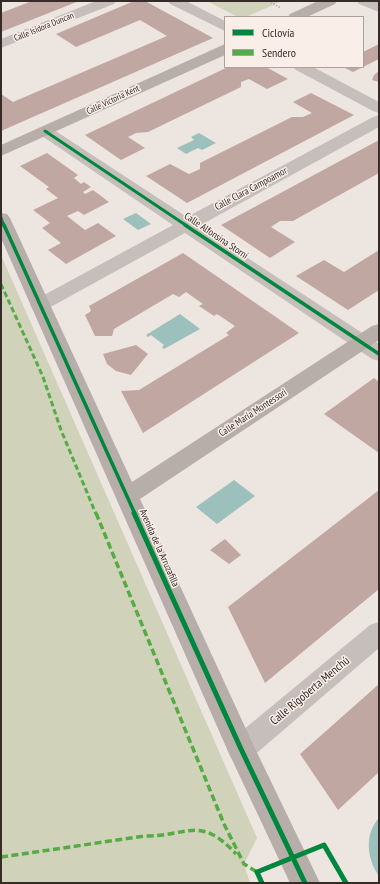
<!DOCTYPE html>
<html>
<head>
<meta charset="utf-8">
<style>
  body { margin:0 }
  #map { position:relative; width:380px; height:884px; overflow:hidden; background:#ede5e0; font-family:"PT Sans Narrow",sans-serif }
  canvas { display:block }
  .frame { position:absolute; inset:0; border:2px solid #372b28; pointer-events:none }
  .legend { position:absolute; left:224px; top:16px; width:140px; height:52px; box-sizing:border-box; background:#faefe8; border:1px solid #aca19b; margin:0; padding:5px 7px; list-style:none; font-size:12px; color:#372b28 }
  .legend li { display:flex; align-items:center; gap:8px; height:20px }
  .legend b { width:20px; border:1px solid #aca19b }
</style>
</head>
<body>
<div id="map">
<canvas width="380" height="884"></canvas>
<div class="frame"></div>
<ul class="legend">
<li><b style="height:5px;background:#00873e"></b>Ciclovía</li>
<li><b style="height:5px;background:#55ab44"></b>Sendero</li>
</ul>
</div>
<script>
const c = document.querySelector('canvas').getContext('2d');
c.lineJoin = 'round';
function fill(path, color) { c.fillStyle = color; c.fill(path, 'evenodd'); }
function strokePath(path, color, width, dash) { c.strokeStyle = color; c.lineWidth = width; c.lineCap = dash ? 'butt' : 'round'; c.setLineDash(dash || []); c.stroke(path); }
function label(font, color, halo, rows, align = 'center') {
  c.font = font + ' "PT Sans Narrow",sans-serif'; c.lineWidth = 3; c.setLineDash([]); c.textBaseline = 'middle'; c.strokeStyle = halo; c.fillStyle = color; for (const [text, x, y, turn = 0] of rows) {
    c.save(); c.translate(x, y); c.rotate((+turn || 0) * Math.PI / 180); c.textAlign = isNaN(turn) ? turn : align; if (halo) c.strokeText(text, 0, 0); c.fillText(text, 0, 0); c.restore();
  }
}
fill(new Path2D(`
  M207,1H282L246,17H238Z
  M1,255L257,838L244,864L250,883H1Z`), '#d1d2ba');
fill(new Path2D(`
  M199,133L216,143L202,150L198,148L186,154L177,148L194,140L191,137Z
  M136,213L151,224L138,230L123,219Z
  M180,314L200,329L164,349L162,347L164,345L151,335L148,337L146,335Z
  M234,480L255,496L217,524L196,507Z
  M379,818V876C367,859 364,834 379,818Z`), '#9cc0bb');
fill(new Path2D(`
  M32,1H79L1,32V13Z
  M134,1H145L213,38L1,131V94L13,102L167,36L140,20L76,47L56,34Z
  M379,44V59L353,72L343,67H363V52Z
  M228,67H266L288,79L267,89L249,79L241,82V87L148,132L136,133L128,137L145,148L121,160L85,135Z
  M379,71V82L372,80L374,75Z
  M311,93L354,115L187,203L146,176L170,164L189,174L200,169V163L292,117H303L312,113L293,102Z
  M379,140V173L293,221H280L271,227L295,242L270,258L221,225Z
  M47,153L78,175L74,178L81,184L84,182L91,187L83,192L85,194L93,190L109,202L84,215L78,211L67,216L85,230L98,223L116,236L66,264L48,250L61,243L42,228L50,223L33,210L58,198L46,189L49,187L20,166Z
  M379,250V290L348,310L296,276L324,260L344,272Z
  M183,253L299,333L143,433L121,391L139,390L229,335L226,333L235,326L217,314L214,316L199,306L203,304L186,292L179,297L173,294L114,329L112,336H95L85,315L91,311L89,306Z
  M136,345L148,354L131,375L116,371L107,364L103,354Z
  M374,378L379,382V453L324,414Z
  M379,490V589L265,683L228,607Z
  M225,539L241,555L229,564L210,550Z
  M379,684V772L338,810L300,754Z`), '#c1a7a2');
strokePath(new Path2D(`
  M268,1L281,8`), '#bfb6b2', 2, [1.5, 1.5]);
fill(new Path2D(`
  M96,1H116L114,4L1,48V39Z
  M379,115V127L199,226L379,344V361L372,359L185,233L47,309L40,311L33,309L30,305L33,301L173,225L39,134L37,131L39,128L45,126L51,128L187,217L373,117Z
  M379,622V648L251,758L241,762L231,758L227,749L231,740L370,625Z`), '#c6beba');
fill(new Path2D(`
  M168,1H186L225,21V31L170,4Z
  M357,1H375L379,3V12L359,4Z
  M293,67H313L379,102V113L373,111L296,70Z`), '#c6beba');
fill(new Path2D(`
  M318,1H337L335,4L307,17H288L290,14Z
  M225,44V55L1,156V145Z
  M1,213L7,214L10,218L132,482L372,326L379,324V340L140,499L251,740L320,883H290L227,749L1,238Z`), '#b7aeaa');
strokePath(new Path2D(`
  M1,284L43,377L61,430L96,514`), '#55ab44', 3, [5.5, 3]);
strokePath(new Path2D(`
  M96,513L224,824L244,864L257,872
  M1,857L145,836C189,836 200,815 236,854`), '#55ab44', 3.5, [7, 3.5]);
strokePath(new Path2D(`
  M45,131L187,226
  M1,218L4,226`), '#00873e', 3);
strokePath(new Path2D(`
  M4,225L135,514
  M185,225L379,354`), '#00873e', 3.5);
strokePath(new Path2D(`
  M134,513L241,749L305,883
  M262,883L257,872L324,845L346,883`), '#00873e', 5);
label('9px', '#372b28', '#faefe8', [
  ["Calle Isidora Duncan",44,27,-22],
  ["Calle Victoria Kent",113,100,-25]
]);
label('10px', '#372b28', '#faefe8', [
  ["Calle Clara Campoamor",251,189,-28],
  ["Calle Alfonsina Storni",216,236,34],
  ["Calle María Montessori",253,413,-33],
  ["Avenida de la Arruzafilla",159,548,66]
]);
label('12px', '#372b28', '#faefe8', [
  ["Calle Rigoberta Menchú",310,691,-40]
]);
</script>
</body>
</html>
